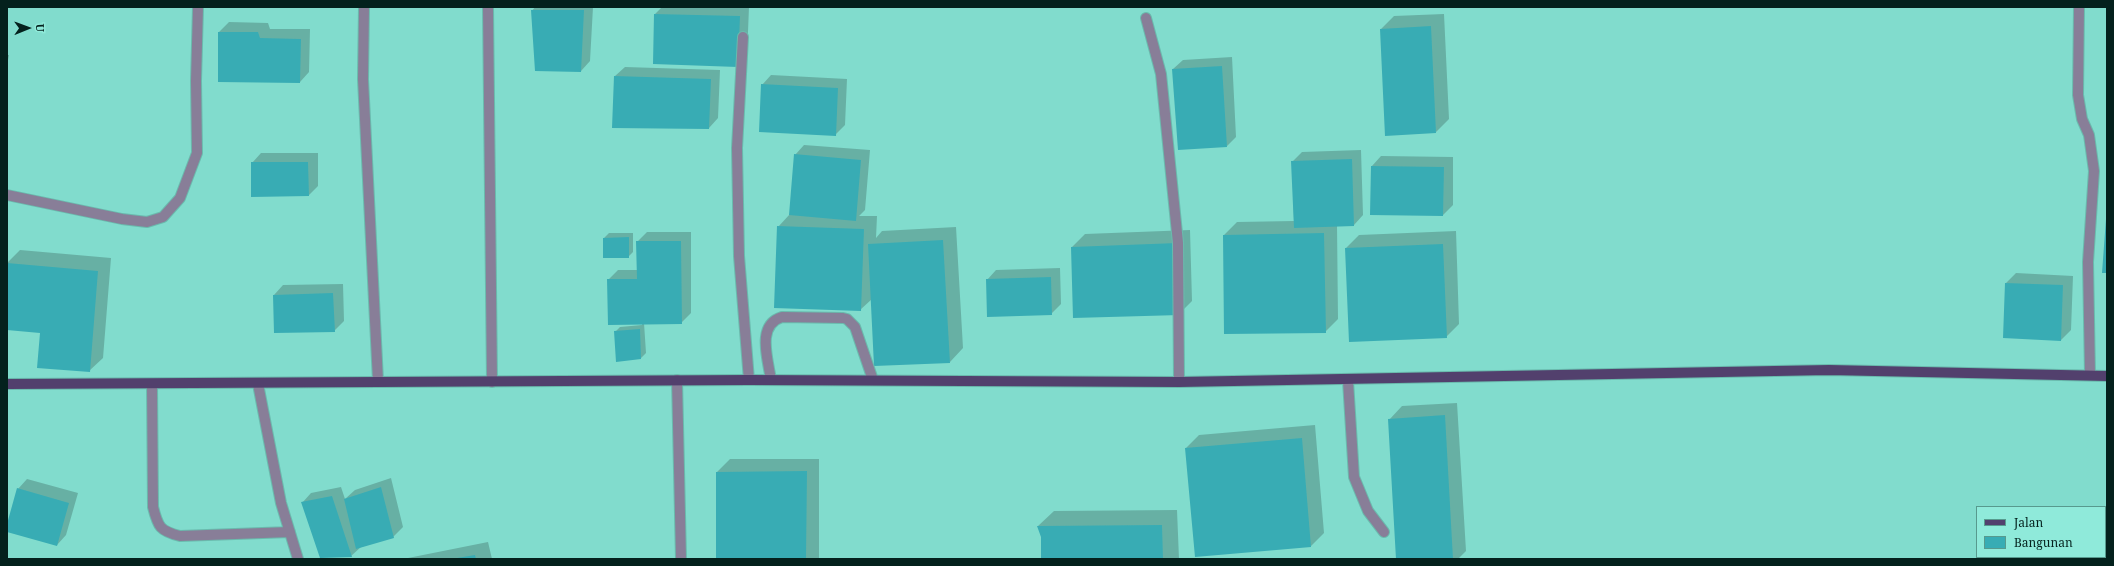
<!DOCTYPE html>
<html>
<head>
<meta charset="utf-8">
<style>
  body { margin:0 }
  #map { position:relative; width:2114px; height:566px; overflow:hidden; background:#81dccd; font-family:"Noto Serif",serif }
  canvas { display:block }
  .frame { position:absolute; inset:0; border:8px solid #04211d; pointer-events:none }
  .legend { position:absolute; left:1976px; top:506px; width:130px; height:52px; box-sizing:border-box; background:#8feada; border:1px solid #579a8e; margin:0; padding:5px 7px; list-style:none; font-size:12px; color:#04211d }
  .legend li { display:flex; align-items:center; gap:8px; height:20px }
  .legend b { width:20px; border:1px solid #579a8e }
  .north { position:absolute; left:8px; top:8px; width:40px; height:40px; -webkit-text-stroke:3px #8feada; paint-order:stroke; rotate:89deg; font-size:11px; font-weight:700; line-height:16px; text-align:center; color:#04211d }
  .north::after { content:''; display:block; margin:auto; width:14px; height:18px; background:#04211d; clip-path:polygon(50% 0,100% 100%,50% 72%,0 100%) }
</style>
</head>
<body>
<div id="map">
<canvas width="2114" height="566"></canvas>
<div class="frame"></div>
<ul class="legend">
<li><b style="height:5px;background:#52406d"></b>Jalan</li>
<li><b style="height:11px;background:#38acb4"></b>Bangunan</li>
</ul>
<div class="north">U</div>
</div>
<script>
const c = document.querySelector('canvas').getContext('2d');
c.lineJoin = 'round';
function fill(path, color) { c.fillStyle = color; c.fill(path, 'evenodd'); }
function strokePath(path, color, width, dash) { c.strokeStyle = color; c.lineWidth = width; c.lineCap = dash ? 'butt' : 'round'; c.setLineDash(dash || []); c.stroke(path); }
fill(new Path2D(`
  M535,7H593L590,61L581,71L532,11Z
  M662,7H749L747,56L655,14Z
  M1444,14L1449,119L1436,132L1381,29L1394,16Z
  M229,22L268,23L270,29H310L309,72L300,82L219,81V32Z
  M7,55H9L7,65Z
  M1232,57L1236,137L1227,146L1173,69L1183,60Z
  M625,67L720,70L718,118L709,128L615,76Z
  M771,75L847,79L845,125L835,135L762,85Z
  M804,145L870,150L865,210L859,216H877L876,238L882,231L956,227L963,348L950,362L872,299L860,310L778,227L790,214L795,155Z
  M1361,150L1363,215L1354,225H1337L1338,319L1325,332L1224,235L1237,222L1294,221L1292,162L1302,152Z
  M261,153H318V186L309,195L252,163Z
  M1381,156L1453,157V205L1443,215L1372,166Z
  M2107,216V272H2104Z
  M1190,230L1192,301L1179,314L1072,247L1085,234Z
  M1456,231L1459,324L1446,337L1346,248L1359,235Z
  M647,232H691V313L681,323H644L646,353L641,358L615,332L620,327L642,325V323L608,280L618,270H638L637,242Z
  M609,233H633V252L628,257L604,238Z
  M20,250L111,258L103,358L89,371L41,332L7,329V263Z
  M1060,268L1061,304L1051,314L987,280L996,270Z
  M2016,273L2073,276L2071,330L2061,340L2004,337L2006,283Z
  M343,284L344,321L334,331L274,295L283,285Z
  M1457,403L1466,551L1458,559H1397L1389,420L1402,406Z
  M1315,425L1324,533L1311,546L1186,448L1199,435Z
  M730,459H819V559H717V472Z
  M391,478L403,527L393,537L361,547L351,556L302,503L311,493L341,487L345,499L355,490Z
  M27,479L78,493L66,535L57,545L7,531L18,489Z
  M1177,510L1179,559H1042V537L1038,526L1054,511Z
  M488,542L492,559H407L408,558Z`), '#0003');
fill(new Path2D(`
  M531,10H584L581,72L535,71Z
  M654,14L740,16L738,67L653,64Z
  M1431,26L1436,133L1385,136L1380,29Z
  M218,32H258L260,38L301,39L300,83L218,82Z
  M1222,66L1227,147L1178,150L1172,69Z
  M614,76L711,79L709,129L612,128Z
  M761,84L838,88L836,136L759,132Z
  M794,154L861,160L856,221L789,215Z
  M1352,159L1354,226L1294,228L1291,161Z
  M251,162H308L309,196L251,197Z
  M1371,166L1444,167L1443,216L1370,215Z
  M2106,219L2107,273H2102Z
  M777,226L864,229L861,311L774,308Z
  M1324,233L1326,333L1224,334L1223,235Z
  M629,237V258H603V238Z
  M943,240L950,363L874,366L868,244Z
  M636,241H681L682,324L608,325L607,279H637Z
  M1178,243L1180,315L1073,318L1071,247Z
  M1443,244L1447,338L1349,342L1345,248Z
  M7,263L98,271L90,372L37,368L40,333L7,330Z
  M1051,277L1052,315L987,317L986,279Z
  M2005,283L2063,285L2061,341L2003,338Z
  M333,293L335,332L274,333L273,295Z
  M640,329L641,359L616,362L614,331Z
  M1445,415L1453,559H1396L1388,419Z
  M1302,438L1311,547L1195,557L1185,448Z
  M807,471L806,559H716V472Z
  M381,487L394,538L356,549L344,499Z
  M17,488L69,503L57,546L7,532V524Z
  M332,496L352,557L320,558L301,502Z
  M1162,525L1163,559H1041V537L1037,526Z
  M475,555L476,559H457V558Z`), '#38acb4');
const service = new Path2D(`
  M677,380L681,559
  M771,380C768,359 756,325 782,317L843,318L847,319L855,327L873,380
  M1348,381L1354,477L1368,511L1384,532
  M152,384L153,507C158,527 160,531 180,536L290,532
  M258,384L281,503L298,559`);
const minor = new Path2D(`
  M364,7L363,79L378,381
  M488,7L492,382
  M2079,7L2078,95L2082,119L2089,135L2094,171L2088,262L2090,375
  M1146,18L1161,74L1178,243L1179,382
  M743,37L737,148L739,256L749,380
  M7,195L122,219L147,222L163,217L180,198L197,153L196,81L198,7`);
const primary = new Path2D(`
  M7,384L749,380L1179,382L1829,370L2107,376`);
strokePath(service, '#6abaad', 12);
strokePath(minor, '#6abaad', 12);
strokePath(primary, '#6abaad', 12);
strokePath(service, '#887e98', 10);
strokePath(minor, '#887e98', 10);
strokePath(primary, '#52406d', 10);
</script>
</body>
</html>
